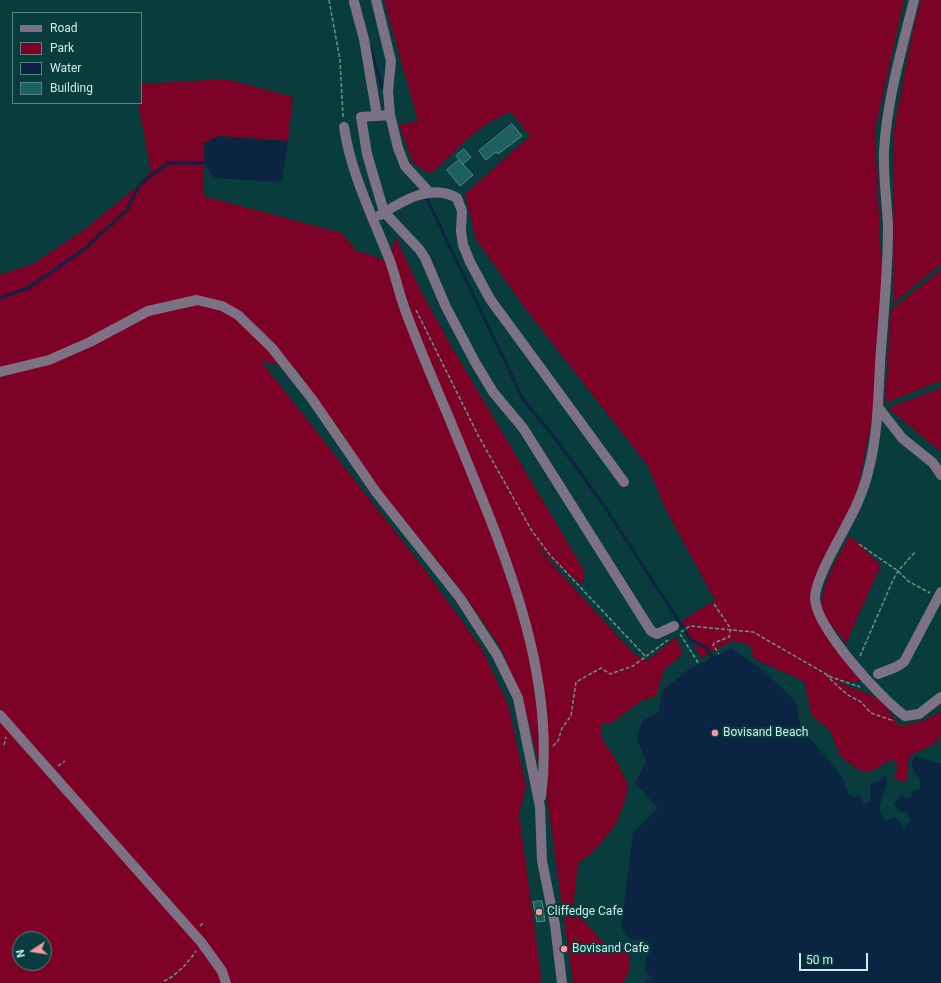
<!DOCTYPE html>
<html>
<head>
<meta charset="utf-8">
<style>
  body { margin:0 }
  #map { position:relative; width:941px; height:983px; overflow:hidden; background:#093d3d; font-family:Roboto,sans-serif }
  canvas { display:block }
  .legend { position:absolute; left:12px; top:12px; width:130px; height:92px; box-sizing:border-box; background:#093d3d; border:1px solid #578382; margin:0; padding:5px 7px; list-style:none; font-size:12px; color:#ccebea }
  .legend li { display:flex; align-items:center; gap:8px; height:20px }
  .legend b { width:20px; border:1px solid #578382 }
  .north { position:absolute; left:12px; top:931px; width:40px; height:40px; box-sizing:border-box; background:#093d3d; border:1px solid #578382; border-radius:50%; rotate:258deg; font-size:11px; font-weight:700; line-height:16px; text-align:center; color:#ccebea }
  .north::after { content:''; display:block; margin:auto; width:14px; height:18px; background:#f49aa2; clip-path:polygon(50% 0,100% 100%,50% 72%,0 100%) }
  .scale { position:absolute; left:799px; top:953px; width:69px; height:18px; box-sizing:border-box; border:2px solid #ccebea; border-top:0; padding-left:5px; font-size:12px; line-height:14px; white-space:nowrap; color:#ccebea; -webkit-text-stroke:3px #093d3d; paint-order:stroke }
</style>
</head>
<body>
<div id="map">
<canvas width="941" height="983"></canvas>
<ul class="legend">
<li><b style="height:5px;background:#7d7283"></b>Road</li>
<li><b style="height:11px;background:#7d0026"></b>Park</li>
<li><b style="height:11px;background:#0b2442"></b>Water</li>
<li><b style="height:11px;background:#1e6060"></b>Building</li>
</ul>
<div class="north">N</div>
<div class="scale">50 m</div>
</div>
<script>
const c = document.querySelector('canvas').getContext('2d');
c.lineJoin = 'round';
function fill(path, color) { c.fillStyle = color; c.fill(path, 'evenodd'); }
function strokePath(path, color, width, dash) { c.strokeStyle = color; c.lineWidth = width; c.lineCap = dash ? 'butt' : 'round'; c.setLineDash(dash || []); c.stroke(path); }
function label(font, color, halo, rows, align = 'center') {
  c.font = font + ' Roboto,sans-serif'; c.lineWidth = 4; c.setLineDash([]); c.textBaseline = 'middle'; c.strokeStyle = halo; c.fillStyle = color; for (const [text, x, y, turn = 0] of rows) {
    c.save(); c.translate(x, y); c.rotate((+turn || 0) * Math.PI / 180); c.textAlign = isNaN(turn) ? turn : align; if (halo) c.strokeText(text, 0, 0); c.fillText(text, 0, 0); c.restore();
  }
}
fill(new Path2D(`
  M384,0H904L875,130L882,283L874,409L856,499L812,601L863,682H838L873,696L884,704L899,726L923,721L941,711V734L936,743L909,756L906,783L894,778L898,766L893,759L869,772L859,770L841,757L829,729L812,716L804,681L754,659L750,645L732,641L701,658L682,621L715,600L665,508L648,466L525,308L476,239L465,194L530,136L511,112C482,121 453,153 431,174L413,163L399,125L418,121Z
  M921,0H941V264L894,303L893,134L913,30Z
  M226,79L293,97L288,141L219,136L205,143L203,196L342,233L355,250L390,262L395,236L423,295L453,349L585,572L582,585L534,544L634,654L647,661L676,637L683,654L664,670L656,696L641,701L611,723H601L602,739L616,760L628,785L625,801L616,824L596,849L578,864L573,909L603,942L629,954V971L623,983H573L546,791L523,701L500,647L461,590L377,486L296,369L261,361L419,562L481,647L508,704L526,787L519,814L541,976L540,983H0V275L33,264L85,229L140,184L151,170L138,103H141V84ZM20,939H44V963H20Z
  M941,270V381L885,403L891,310Z
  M941,388V452L888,408Z
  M850,536L881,565L846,643C839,634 829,624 824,613C815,595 840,551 850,536Z`), '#7d0026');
fill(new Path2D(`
  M219,136L288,141L282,182L215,178L204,163V143Z
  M731,648L763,670L796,702L801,728L841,775L849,795L855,797L861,795V802L865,804L870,801V784L879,781L886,774L887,783L879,808L884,820L887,821L895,817L904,827L911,820L907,813L898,811L894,803L899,799V794L907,799L911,797L913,792L920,788V780C916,772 907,767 915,757C925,755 931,764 941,763V983H645L646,979L651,980L652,978L647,973L644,962L651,950L650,944L646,940L630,939L621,927L633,833L658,808L635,783L646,762L637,739L642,721L659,712L662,691L689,669Z`), '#0b2442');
strokePath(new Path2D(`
  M370,46L383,90
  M425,195L524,401L552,434L603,504L691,640L707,648L712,657
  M0,298L28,288L82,251L126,211L140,184L168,163H204`), '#0b2442', 3);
const building = new Path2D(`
  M512,124L522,136L498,154L496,152L486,160L479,151Z
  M464,149L471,157L463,164L456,156Z
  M459,160L473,175L460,186L447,170Z
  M542,901L545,921L537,922L533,902Z`);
fill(building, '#1e6060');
strokePath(building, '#4e8c8b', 1);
strokePath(new Path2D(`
  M329,0L340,60L343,117
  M416,310L478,435L532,531L550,555L645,656
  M859,544L898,571L908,581L930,593
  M714,604L731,629L729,637L714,643L713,645L719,654
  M681,632L690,626L753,632L831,677L860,687
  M680,634L699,664
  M860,656L893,580L898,571L915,552
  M826,674L833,682L848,695L861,702L871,713L894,721
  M4,745L6,737
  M553,746L558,741L562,728L571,716L576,682L601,668L610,674L633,666L668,640
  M58,766L65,761
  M200,926L203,923
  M164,981C176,976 189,962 196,951`), '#6a9393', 1.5, [4, 2]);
strokePath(new Path2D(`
  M376,0L391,61L388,91L390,115L361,117L367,154L384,212L419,249L425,258L446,307L475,362L493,392L523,428L651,631L657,634L674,626
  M914,0C902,49 887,99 884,151C883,176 887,202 888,227C888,269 884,309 881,350C878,388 879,427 870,464C866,484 858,504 848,522C840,538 814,581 815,599C817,629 881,699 905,716L919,714L941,697
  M354,2L364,39L377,116
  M390,115L398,148L405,166L429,192
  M344,127C351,174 373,217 390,261C396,278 400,297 407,315C420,350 435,385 450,420C498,539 558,665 541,797
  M380,215C402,201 431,183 457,198L462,211L461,231L463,245L470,262L490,299L624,482
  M0,372L49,360L90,342L148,311L197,300L222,306L238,315L272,348L312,399L376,492L460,598L497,655L518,698L540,807L542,861L555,925L562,983
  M878,407L902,438L933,463L941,475
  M878,674L896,667L904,662L941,592
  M0,715L201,942L222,971L226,983`), '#7d7283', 10);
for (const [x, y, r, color] of [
  [715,733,4,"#f49aa2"],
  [539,912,4,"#f49aa2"],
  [564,949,4,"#f49aa2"]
]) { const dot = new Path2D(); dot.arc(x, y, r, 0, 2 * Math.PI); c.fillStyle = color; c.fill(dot); strokePath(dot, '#093d3d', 1.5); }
label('12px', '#ccebea', '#093d3d', [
  ["Bovisand Beach",723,733],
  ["Cliffedge Cafe",547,912],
  ["Bovisand Cafe",572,949]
], 'left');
</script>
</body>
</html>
